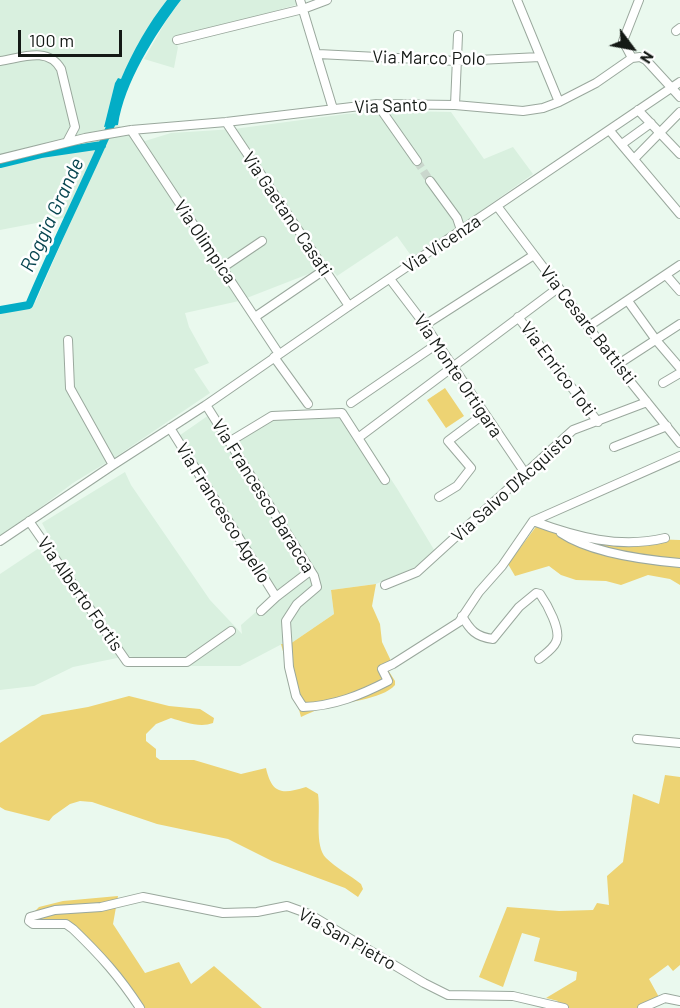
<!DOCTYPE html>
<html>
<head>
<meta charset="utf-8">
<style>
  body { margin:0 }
  #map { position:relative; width:680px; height:1008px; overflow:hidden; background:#eaf9ee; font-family:Barlow,sans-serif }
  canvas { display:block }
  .north { position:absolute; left:602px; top:18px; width:60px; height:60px; -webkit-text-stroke:4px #fff; paint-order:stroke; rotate:122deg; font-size:16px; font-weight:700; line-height:24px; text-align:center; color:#141915 }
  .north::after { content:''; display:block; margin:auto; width:21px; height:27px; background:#141915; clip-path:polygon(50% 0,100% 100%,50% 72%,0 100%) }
  .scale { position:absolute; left:18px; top:30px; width:104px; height:27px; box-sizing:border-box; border:3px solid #141915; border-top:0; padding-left:8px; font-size:18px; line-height:21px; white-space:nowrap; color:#141915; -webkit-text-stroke:4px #fff; paint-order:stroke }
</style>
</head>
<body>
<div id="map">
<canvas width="680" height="1008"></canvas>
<div class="north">N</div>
<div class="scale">100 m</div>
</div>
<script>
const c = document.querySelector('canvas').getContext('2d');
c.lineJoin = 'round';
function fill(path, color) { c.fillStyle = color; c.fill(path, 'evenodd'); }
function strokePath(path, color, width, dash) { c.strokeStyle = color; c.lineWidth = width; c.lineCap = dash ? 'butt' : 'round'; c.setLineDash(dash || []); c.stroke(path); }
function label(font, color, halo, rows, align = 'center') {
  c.font = font + ' Barlow,sans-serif'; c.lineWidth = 5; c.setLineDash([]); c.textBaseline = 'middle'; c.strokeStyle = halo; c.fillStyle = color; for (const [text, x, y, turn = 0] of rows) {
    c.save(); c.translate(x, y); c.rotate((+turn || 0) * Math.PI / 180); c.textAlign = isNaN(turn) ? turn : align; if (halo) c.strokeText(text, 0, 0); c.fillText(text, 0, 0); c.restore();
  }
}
fill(new Path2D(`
  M0,0H167L157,13L138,44L121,79L118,78L115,83L104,126L118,125L145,141L171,133L234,129L346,114L394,111L451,112L484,159L513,147L533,174L458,227L412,257L397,236L337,276L329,266L239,301L185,313L189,327L209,363L194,369L210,393L114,458L73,483L0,538V312L36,301L73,216L0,230Z
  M181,0H301L302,3L176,40L175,43L178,47L174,68L144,59L166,21Z
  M335,408H342L347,412L398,490L436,553L429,561L376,584L331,590L334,614L290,644H282L240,666H173L180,665L127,656L73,667L34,686L0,690V574L51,540L42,523L125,472L131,485L210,600L242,634L241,625L273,597L173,440L209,415L233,442L236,443L275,419L295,412Z`), '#d9f0df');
fill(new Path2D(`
  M445,388L464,416L446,428L427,400Z
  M538,524L591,537L680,540V585L670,579L648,575L621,585L606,581L576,580L561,575L549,566L515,576L508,564Z
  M376,584L372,606L380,624L382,642L391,661L388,670L395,681V685C382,700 342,702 323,708C315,710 308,714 301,717L281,644H290L334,614L331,590Z
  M129,696L169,706L200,709L214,718L213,723C200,728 184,722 171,718L156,724L146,734V741L156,749V757L160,760H194L241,774L266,768C272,795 283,794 306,787L318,794C321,813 314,846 326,858C336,868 350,875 361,884L363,889L358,897L345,888L272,861L228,839L157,824L92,802L80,801L70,804L53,816L49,821L5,810L0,807V743L42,715L88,707Z
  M665,775L680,777V965L673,971L668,965L649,979L660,999L639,1008H546L549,1002L556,1003L558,1001L546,998L576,980L577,972L534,961L540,938L522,933L503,987L479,977L507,907L559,911L593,910L597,903L609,905L607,876L623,862L633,794L659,804Z
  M118,896L113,924L145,973L179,962L191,984L214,966L262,1008H143L69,924L36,926L29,917L39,907L63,901Z`), '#edd373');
fill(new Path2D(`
  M167,0H181C155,34 124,83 118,125L104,127L115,83L118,78L121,79C133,51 148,24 167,0Z`), '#03adc6');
strokePath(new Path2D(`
  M0,164L41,154L102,145
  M0,310L29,305C56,241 87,180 114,118`), '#03adc6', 8);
strokePath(new Path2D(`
  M417,161L430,181`), '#cad7cd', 8, [8, 4]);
const minor = new Path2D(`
  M300,0L333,109
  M517,0L559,102
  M676,31L680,28
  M177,40L303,9L327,0
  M318,54L457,61L540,57
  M632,58L623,41L639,0
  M0,61C21,58 48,46 61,69L75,127L67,142
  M377,104L417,161
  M455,105L458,35
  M638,110L680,154
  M226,122L349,306
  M131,130L279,354
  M610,131L680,214
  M622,144L651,123
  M635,158L680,112
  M0,159L85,138L131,130L226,122L377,104L455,105L523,111L543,108L559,102L596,83L632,58L640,57L646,60L680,97
  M430,181L457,218L461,230
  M497,206L617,365L680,443
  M222,268L262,241
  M666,275L680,291
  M390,279L425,325L525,473
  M628,301L656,340L680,368
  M255,317L324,270
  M518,317L598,422
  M425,325L534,255
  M589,326L680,265
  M68,340L70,388L113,465
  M274,357L308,404
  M617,365L680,324
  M663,383L680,373
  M351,403L437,344
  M206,405L314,576L317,587L297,604L286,621L289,667L296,696L303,707C334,706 361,695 388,681L382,669L393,664L459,622L479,592L502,566L533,521L680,456
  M170,428L276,597
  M358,438L558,288
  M229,442L272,416L342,413L385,480
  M614,447L667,426
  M439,497L457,486L471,468L448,441L484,414
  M29,521L127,662H187L231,631
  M533,521C576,537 620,549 665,538
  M561,533C591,553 645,560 680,563
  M0,541L113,465L206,405L349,306L680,82
  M385,585L417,572L573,430L647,402
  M261,611L276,597L310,571
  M462,616C470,630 476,637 493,639L519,607L536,593L540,594C547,604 562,631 556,642C553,649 545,654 539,659
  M637,739L680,743
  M140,1008C119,976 101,956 73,929L66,924H33L29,921L30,917L55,910L101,907L143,897L223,913L257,912L287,906L309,914L424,983L448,995L513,996L564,1008
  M642,1008L665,998L680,1001`);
strokePath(minor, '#9aa89d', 10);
strokePath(minor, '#fff', 8);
label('18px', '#141915', '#fff', [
  ["Via Marco Polo",429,58,1],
  ["Via Santo",391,106,-2],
  ["Via Gaetano Casati",287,214,56],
  ["Via Olimpica",205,242,56],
  ["Via Vicenza",442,244,-34],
  ["Via Cesare Battisti",588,325,52],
  ["Via Enrico Toti",558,369,53],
  ["Via Monte Ortigara",458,376,56],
  ["Via Salvo D'Acquisto",512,487,-42],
  ["Via Francesco Baracca",263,496,58],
  ["Via Francesco Agello",223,513,58],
  ["Via Alberto Fortis",80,594,55],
  ["Via San Pietro",347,939,29]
]);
label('italic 20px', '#074550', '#fff', [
  ["Roggia Grande",52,215,-65]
]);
</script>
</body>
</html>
